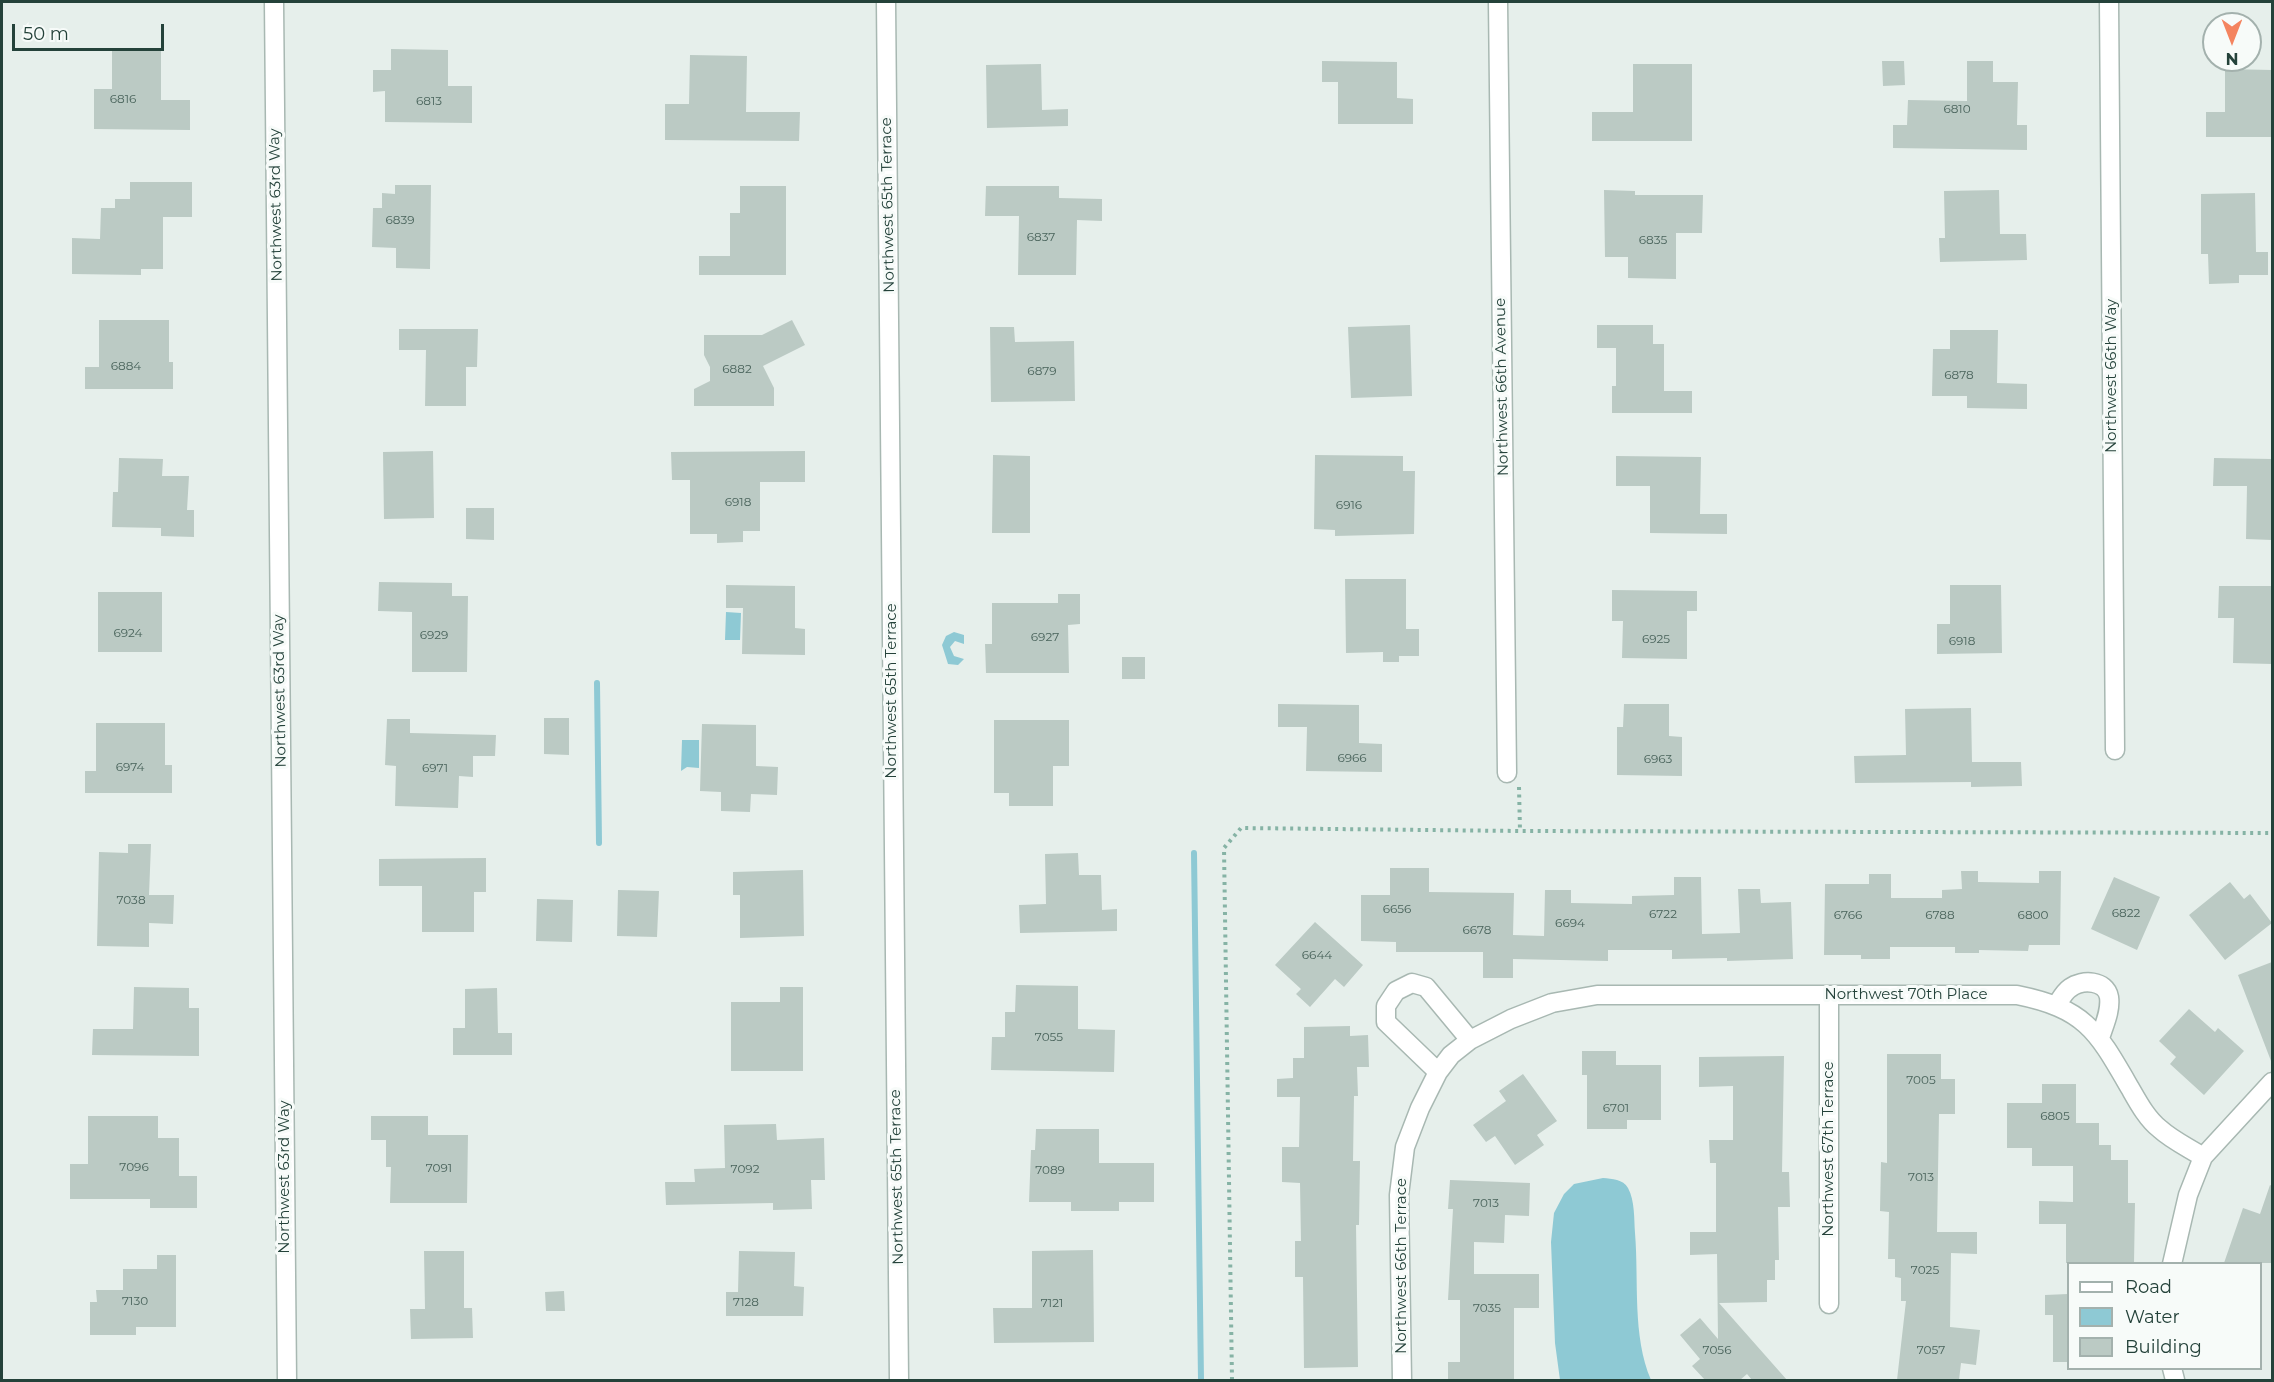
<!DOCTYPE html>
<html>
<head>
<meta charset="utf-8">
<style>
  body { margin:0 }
  #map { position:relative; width:2274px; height:1382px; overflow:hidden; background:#e6efeb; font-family:Montserrat,sans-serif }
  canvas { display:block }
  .frame { position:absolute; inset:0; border:3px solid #24423a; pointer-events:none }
  .legend { position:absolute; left:2067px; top:1262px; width:195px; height:108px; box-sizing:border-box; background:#f7fbf9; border:2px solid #a3b1ad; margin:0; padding:8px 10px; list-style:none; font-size:18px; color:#24423a }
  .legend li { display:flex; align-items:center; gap:12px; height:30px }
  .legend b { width:30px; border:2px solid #a3b1ad }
  .north { position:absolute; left:2202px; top:12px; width:60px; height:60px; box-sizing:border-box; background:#f7fbf9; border:2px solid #a3b1ad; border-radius:50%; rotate:180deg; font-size:16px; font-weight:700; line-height:24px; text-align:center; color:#24423a }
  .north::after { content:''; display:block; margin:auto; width:21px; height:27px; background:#f4845f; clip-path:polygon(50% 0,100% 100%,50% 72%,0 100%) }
  .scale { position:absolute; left:12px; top:24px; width:152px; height:27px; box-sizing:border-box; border:3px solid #24423a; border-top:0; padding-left:8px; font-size:18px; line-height:21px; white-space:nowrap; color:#24423a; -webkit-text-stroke:4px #f7fbf9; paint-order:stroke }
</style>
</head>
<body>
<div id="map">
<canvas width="2274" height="1382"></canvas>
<div class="frame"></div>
<ul class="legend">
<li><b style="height:8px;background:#fff"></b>Road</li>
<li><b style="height:16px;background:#8ec9d4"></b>Water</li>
<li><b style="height:16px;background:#bbcac4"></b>Building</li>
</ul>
<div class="north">N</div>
<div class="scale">50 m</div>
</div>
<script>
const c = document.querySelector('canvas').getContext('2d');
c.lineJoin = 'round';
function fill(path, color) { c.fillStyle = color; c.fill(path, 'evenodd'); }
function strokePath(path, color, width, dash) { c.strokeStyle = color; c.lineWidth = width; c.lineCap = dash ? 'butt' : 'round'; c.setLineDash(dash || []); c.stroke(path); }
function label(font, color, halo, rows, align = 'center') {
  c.font = font + ' Montserrat,sans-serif'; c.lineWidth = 6; c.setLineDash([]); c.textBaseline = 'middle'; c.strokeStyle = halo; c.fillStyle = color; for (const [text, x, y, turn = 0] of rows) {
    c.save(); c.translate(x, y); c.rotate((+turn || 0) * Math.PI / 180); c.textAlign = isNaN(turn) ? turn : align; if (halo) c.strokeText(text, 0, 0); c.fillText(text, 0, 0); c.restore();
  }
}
fill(new Path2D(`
  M726,612L741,613L740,640H725Z
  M954,632L964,635V644L955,641L950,647L954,656L964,659L958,665L948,664L942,645L946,636Z
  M682,740H699V768L687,767L681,771Z
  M1603,1178C1612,1179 1623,1179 1628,1188C1635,1201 1634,1219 1635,1233C1639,1282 1632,1335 1651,1380H1560L1555,1343L1551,1242L1554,1213L1564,1194L1574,1184Z`), '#8ec9d4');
strokePath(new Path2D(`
  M597,683L599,843
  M1194,853L1201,1380`), '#8ec9d4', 6);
fill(new Path2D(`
  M112,49L161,50V100H190V130L94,129V89H112Z
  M391,49L448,50V86H472V123L385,122V91L373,92V70H391Z
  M690,55L747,56L746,112H800L799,141L665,140V104H689Z
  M1322,61L1397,62V98L1413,99V124H1338V82H1322Z
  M1882,61H1904L1905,85L1883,86Z
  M1967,61H1993V82H2018L2017,125H2027V150L1893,148V125H1907L1908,100L1967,101Z
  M1041,64L1042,110L1068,109V126L987,128L986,65Z
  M1633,64H1692V141H1592V112H1633Z
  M2225,69L2272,70V137H2206V112H2225Z
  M130,182H192V217H163V269H141V275L72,274V238L100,239L101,208H115V199H130Z
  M395,185H431L430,269L396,268V248L372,247L373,208H382V193L395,194Z
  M740,186H786V275H699V256H730V213H740Z
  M986,186H1059V198L1102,199V221L1077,220L1076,275H1018L1019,216H985Z
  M1604,190L1635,191V195H1703L1702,233H1676V279L1628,278V257H1605Z
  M1999,190L2000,234H2026L2027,260L1940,262L1939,238H1945L1944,191Z
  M2255,193L2256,252H2268V275H2239V283L2209,284L2208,254H2201V194Z
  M99,320H169V362H173V389H85V367H99Z
  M792,320L805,345L763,366L774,388V406H694V389L710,381V367L704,355V335H762Z
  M1410,325L1412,396L1351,398L1348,327Z
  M1597,325H1653V344H1664V391H1692V413H1612V386H1616V348H1597Z
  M990,327H1014L1015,342L1074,341L1075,401L991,402Z
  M399,329H478L477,367H466V406H425L426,350H399Z
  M1950,330H1998L1997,383L2027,384V409L1967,408V396H1932L1933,349H1950Z
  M433,451L434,518L384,519L383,452Z
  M805,451V482H760V531H743V542L717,543V534H690V480H672L671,452Z
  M993,455L1030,456V533H992Z
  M1315,455L1403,456V471H1415L1414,534L1335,536V530L1314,529Z
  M1616,456L1701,457L1700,514H1727V534L1650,533V486H1616Z
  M119,458L163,459L162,476H189L187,510H194V537L161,536V528L112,527L113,492H118Z
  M2214,458L2272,459V540L2246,539L2247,486H2213Z
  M466,508H494V540L466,539Z
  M1345,579H1406V629H1419V656H1399V662H1383V652L1346,653Z
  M379,582L452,583V596H468L467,672H412V612L378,611Z
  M726,585L795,586V628L805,629V655L742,654L743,608H726Z
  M1950,585H2001L2002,653L1937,654V624H1950Z
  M2219,586H2272V664L2233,663L2234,618H2218Z
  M1612,590L1697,591V611H1687V659L1622,658L1623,621H1612Z
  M98,592H162V652H98Z
  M1058,594H1080V624L1068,625L1069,673H986L985,644H992V603H1058Z
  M1122,657H1145V679H1122Z
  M1278,704L1359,705V743L1382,744V772L1306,771L1307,727H1278Z
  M1624,704H1669V736L1682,737V776L1617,775V727H1623Z
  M1971,708L1972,762H2021L2022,786L1971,787V782L1855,783L1854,756L1906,755L1905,709Z
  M544,718H569V755L544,754Z
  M387,719H410V733L496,735L495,756H473V777L459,776L458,808L395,806L396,766L385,765Z
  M994,720H1069V766H1053V806H1009V793H994Z
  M96,723H165V765H172V793H85V771H96Z
  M702,724L756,725V766L778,767L777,795L751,794L750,812L721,811V792L700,791Z
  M128,844H151L149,895H174L173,924L149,923V947L97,946L99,852L128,853Z
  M1078,853L1079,875H1101L1102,910L1117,909V931L1020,933L1019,905L1046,904L1045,854Z
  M486,858V892H474V932H422V886H379V859Z
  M1390,868H1429V892L1514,893L1513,935L1544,936L1545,890H1571V903L1632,904V896L1674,895V877H1701L1702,934L1740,933L1738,889H1760L1761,903L1791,902L1793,959L1727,961V958L1672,959V950H1608V961L1513,959V978H1483V952H1396V942L1361,941V895H1390Z
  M803,870L804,936L740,938V895H733V872Z
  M1961,871H1978V882L2039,883V871H2061L2060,945H2029L2028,951L1979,950V953H1955V947H1890V959H1861V955H1824L1825,884H1869V874H1891V898H1942V890L1962,889Z
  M2114,877L2160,897L2137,950L2091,929Z
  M2230,882L2244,899L2250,894L2272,923L2225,960L2189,915Z
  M618,890L659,891L657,937L617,936Z
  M537,899L573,900L572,942L536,941Z
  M1315,922L1363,965L1344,987L1335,979L1310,1007L1296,994L1301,989L1275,965Z
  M2272,962V1061H2271L2238,975Z
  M1016,985L1078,986V1029L1115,1030L1114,1072L991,1070L992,1037H1005V1012H1015Z
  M134,987L189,988V1008H199V1056L92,1055L93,1029H133Z
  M780,987H803V1071H731V1002H780Z
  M497,988L498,1033H512V1055H453V1028H465V989Z
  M2189,1009L2215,1032L2218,1028L2244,1051L2204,1095L2170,1064L2176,1057L2159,1041Z
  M1350,1026V1036L1368,1035L1369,1067H1357L1358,1096H1354L1353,1161H1360L1359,1225H1356L1358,1367L1304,1368L1303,1277H1295V1241H1301L1300,1183L1282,1182V1147H1299L1300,1097H1277V1079L1293,1078V1058H1304V1027Z
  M1582,1051H1616V1065H1661V1120H1627V1129H1587V1075H1582Z
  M1887,1054H1941V1079H1955V1114H1939L1937,1232H1977V1254L1951,1253L1950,1327L1980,1330L1976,1365L1961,1363L1959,1380H1897L1906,1301H1901V1278L1895,1277V1259H1888L1889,1212L1880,1211L1881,1162L1887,1163Z
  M1784,1056L1782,1172H1789L1790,1207H1778L1779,1260H1775V1280H1767V1302L1719,1303L1787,1380H1752L1747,1374L1740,1380H1705L1692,1366L1700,1359L1680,1335L1700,1318L1718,1339L1717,1254L1690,1255V1232H1716V1163H1710L1709,1140H1733V1086L1699,1087V1057Z
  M1523,1074L1557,1121L1537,1135L1544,1145L1515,1165L1495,1136L1486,1142L1473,1125L1506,1101L1499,1091Z
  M2042,1084H2076V1123H2099V1145H2111V1160H2128V1203H2135L2134,1263H2066V1224H2039V1201L2073,1202V1166H2032V1148H2007V1103H2042Z
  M88,1116H158V1138H179V1176H197V1208H150V1199H70V1164H88Z
  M371,1116H428V1135H468L467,1203H390L391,1167H386V1140H371Z
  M776,1124L777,1140L824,1138L825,1180H811L812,1209L773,1210V1203L666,1205L665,1182H695L694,1169L725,1168L724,1125Z
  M1036,1129H1099V1163H1154V1202H1119V1211H1071V1202H1029L1031,1150H1035Z
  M1450,1180L1530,1183L1529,1216L1505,1215L1504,1243L1474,1242V1274H1539V1308H1514V1380H1448V1362H1460V1300H1448L1453,1209H1448Z
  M2270,1185L2272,1186V1263H2224L2243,1208L2260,1214Z
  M1093,1250L1094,1342L994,1343L993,1308H1032V1251Z
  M424,1251H464V1308H472L473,1338L411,1339L410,1309H425Z
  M739,1251L795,1252L794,1286L804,1287L803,1316H726V1292H738Z
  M157,1255H176V1327H136V1335H90V1302H97L96,1290H123V1269H157Z
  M564,1291L565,1311H546L545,1292Z
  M2068,1294V1362H2053V1315H2045V1295Z`), '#bbcac4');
const minor = new Path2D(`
  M274,2L287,1380
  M886,2L899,1380
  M1498,2L1507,773
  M2109,2L2115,750
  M1829,995V1304
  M2056,1006C2060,1000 2064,992 2070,988C2082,979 2106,980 2109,997C2111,1011 2104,1025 2100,1038
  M1438,1072L1386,1022V1006L1396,991L1412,983L1426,987L1470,1040
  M2172,1264L2188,1195L2203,1157L2272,1082
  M2172,1368L2175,1380
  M1402,1380L1399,1195L1405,1147L1420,1108L1438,1072L1451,1055L1470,1040L1511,1019L1552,1003L1597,995H2017C2086,1009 2097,1031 2130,1088C2138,1102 2147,1119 2160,1129C2172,1140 2189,1148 2203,1157`);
strokePath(minor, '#a8b8b2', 21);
strokePath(new Path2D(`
  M1519,787L1520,831
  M1232,1380L1224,848L1241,828L1520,831L2272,833`), '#86b3a5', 4, [3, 4.5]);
strokePath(minor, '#fff', 18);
label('12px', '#4a645c', null, [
  ["6816",123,99],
  ["6813",429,101],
  ["6810",1957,109],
  ["6839",400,220],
  ["6837",1041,237],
  ["6835",1653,240],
  ["6884",126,366],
  ["6882",737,369],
  ["6879",1042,371],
  ["6878",1959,375],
  ["6918",738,502],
  ["6916",1349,505],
  ["6924",128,633],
  ["6929",434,635],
  ["6927",1045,637],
  ["6925",1656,639],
  ["6918",1962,641],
  ["6966",1352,758],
  ["6963",1658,759],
  ["6974",130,767],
  ["6971",435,768],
  ["7038",131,900],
  ["6656",1397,909],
  ["6822",2126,913],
  ["6722",1663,914],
  ["6766",1848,915],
  ["6788",1940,915],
  ["6800",2033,915],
  ["6694",1570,923],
  ["6678",1477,930],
  ["6644",1317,955],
  ["7055",1049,1037],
  ["7005",1921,1080],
  ["6701",1616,1108],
  ["6805",2055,1116],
  ["7096",134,1167],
  ["7091",439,1168],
  ["7092",745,1169],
  ["7089",1050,1170],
  ["7013",1921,1177],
  ["7013",1486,1203],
  ["7025",1925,1270],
  ["7130",135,1301],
  ["7128",746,1302],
  ["7121",1052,1303],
  ["7035",1487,1308],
  ["7056",1717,1350],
  ["7057",1931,1350]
]);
label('15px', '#24423a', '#f7fbf9', [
  ["Northwest 63rd Way",276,205,-91],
  ["Northwest 65th Terrace",888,205,-91],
  ["Northwest 66th Way",2112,376,-90],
  ["Northwest 66th Avenue",1502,387,-91],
  ["Northwest 63rd Way",280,691,-91],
  ["Northwest 65th Terrace",892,691,-90],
  ["Northwest 70th Place",1906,995],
  ["Northwest 67th Terrace",1829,1149,-90],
  ["Northwest 63rd Way",285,1177,-90],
  ["Northwest 65th Terrace",897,1177,-91],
  ["Northwest 66th Terrace",1402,1266,-90]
]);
</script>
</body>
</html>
